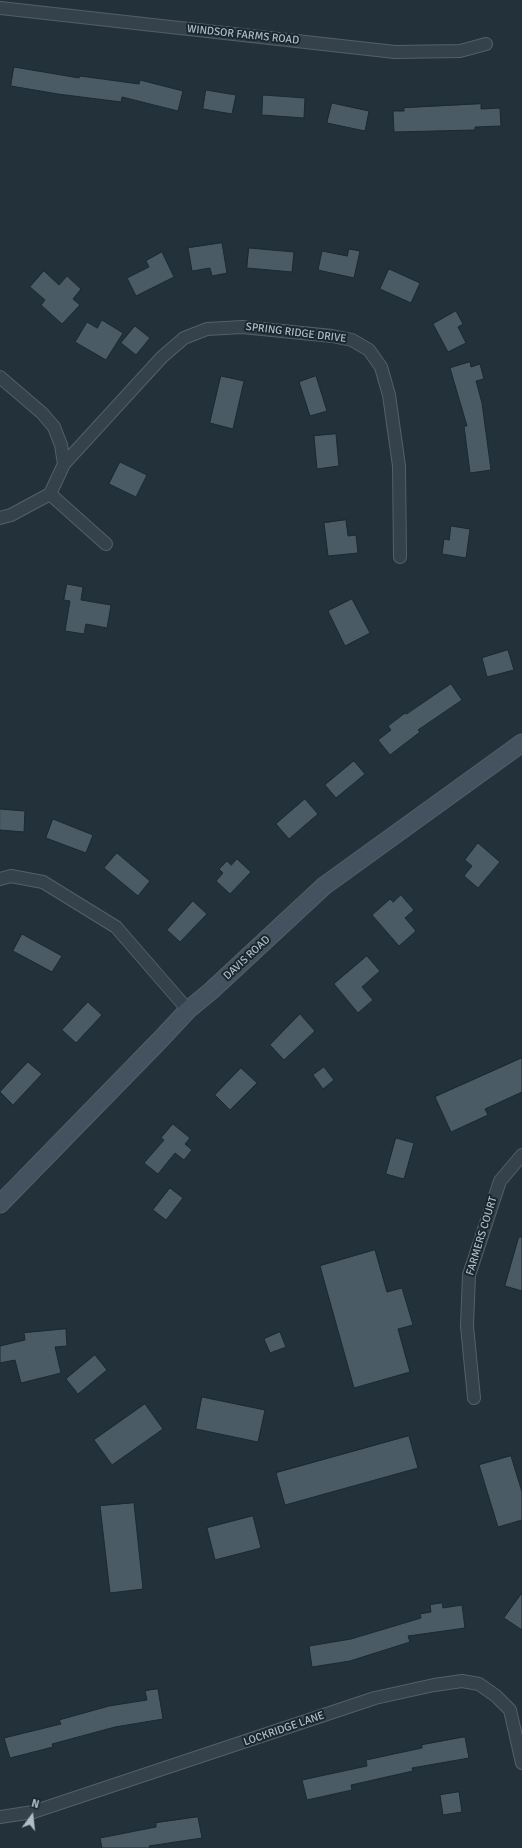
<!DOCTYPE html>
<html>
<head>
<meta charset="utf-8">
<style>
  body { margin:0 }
  #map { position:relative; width:522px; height:1848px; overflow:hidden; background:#22313a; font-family:Signika,sans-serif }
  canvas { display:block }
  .north { position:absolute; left:12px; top:1796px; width:40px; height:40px; -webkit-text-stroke:3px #1b272f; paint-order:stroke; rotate:15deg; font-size:11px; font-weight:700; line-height:16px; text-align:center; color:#b0bdc7 }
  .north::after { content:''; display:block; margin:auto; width:14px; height:18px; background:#b0bdc7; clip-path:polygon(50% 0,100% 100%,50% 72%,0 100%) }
</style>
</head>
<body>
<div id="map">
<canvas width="522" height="1848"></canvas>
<div class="north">N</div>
</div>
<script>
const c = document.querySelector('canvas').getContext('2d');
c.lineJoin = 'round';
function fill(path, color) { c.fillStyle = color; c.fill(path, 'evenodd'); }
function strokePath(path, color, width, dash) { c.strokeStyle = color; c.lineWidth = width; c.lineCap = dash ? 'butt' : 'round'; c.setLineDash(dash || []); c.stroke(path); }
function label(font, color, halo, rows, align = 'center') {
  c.font = font + ' Signika,sans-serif'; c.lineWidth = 4; c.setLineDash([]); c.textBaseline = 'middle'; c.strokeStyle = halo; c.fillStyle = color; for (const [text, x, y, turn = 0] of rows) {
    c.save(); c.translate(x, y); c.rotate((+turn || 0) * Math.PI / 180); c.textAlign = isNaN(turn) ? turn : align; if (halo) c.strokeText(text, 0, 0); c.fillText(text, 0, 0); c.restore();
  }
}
const building = new Path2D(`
  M14,67L79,78L80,76L139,84L140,80L183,91L178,111L122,97L121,102L58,94L11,86Z
  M206,90L236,95L232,114L203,109Z
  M263,95L305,98L304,118L262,115Z
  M332,103L369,111L365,131L327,123Z
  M481,104V109L500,108L501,126L475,127V130L394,132L393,111H404V108Z
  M222,243L227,273L212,276L210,268L192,271L188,248Z
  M249,248L294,252L292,272L247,268Z
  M349,249L360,251L354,278L318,270L322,251L347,256Z
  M162,252L174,277L136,296L127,278L149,267L146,261Z
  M389,269L420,283L411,303L380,289Z
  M44,271L59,285L67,276L81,289L73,299L80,305L62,324L41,305L45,300L30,287Z
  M456,311L463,324L458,327L466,343L448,352L433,324Z
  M102,320L123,333L106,360L75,342L87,322L97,328Z
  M135,326L150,338L136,355L121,343Z
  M470,362L471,367L480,364L484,379L476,381L482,403L491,470L470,473L464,426H467L450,368Z
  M221,376L244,381L233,429L210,423Z
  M316,376L327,411L310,416L299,382Z
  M336,434L339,466L317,469L314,436Z
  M120,462L147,475L136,497L109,484Z
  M346,520L348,536L356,535L358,553L328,556L324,523Z
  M451,526L470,529L466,558L442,554L444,539L449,540Z
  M67,584L83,587L81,600L111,605L107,628L86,624L84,634L65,631L70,601L64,600Z
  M352,599L370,633L345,646L328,611Z
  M508,650L514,670L487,677L482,658Z
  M451,684L462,700L418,730L420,732L390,755L378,740L391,730L388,726L405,713L406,714Z
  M354,761L365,774L336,798L325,785Z
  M305,799L318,814L289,839L276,824Z
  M0,809L25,811L24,832L0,830Z
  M53,819L93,835L86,853L46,838Z
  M478,843L500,862L478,888L464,876L472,866L465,860Z
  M117,853L150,881L138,896L104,868Z
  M237,859L251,872L230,894L216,881L223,873L219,869L227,861L231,865Z
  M401,895L414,910L405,918L416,931L399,946L372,915L390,899L393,902Z
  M193,901L207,914L180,942L167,930Z
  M22,934L62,956L52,972L13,951Z
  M367,956L380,971L362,987L373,1000L358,1013L334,984Z
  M88,1002L102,1015L76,1043L62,1030Z
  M300,1014L315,1031L284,1060L270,1045Z
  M522,1058V1092L485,1109L488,1115L451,1132L435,1097Z
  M28,1062L42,1074L13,1105L0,1092Z
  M324,1067L334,1080L323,1089L313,1075Z
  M241,1068L257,1083L230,1110L215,1095Z
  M173,1124L190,1138L185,1144L192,1150L184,1160L175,1153L158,1174L144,1163L164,1140L161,1138Z
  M396,1138L414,1143L404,1179L386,1174Z
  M170,1188L183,1198L166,1220L153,1210Z
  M519,1237H522V1291L505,1286Z
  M375,1250L387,1292L402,1288L413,1325L398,1329L410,1372L354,1388L320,1266Z
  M66,1329L67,1346L55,1347L61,1373L21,1383L15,1360L0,1363V1346L25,1340L24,1333Z
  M280,1332L286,1347L270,1353L264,1339Z
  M95,1355L107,1370L78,1394L66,1379Z
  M202,1397L265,1410L258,1442L196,1429Z
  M145,1404L163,1429L112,1465L94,1440Z
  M409,1436L418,1468L285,1505L276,1473Z
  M511,1456L522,1492V1520L498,1527L479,1465Z
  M134,1503L143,1589L110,1593L100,1506Z
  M253,1516L261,1548L215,1560L207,1528Z
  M522,1593V1630L504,1618Z
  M442,1603L443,1608L462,1605L465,1628L408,1636L410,1642L350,1661L312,1667L309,1646L351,1639L421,1618L420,1614L431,1612L430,1605Z
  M158,1689L163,1719L115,1727L52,1744L53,1747L10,1758L4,1738L61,1724L59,1720L109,1706L147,1700L145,1691Z
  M465,1737L469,1758L412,1768L413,1771L351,1785L352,1790L307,1800L302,1780L367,1766L366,1760L422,1748V1745Z
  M459,1792L462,1812L443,1815L440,1795Z
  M198,1817L202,1838L149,1846L150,1848H102L100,1838L156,1827V1823Z`);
fill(building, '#4a5b66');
strokePath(building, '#1d2931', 1);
const street = new Path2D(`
  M0,8L395,52L460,51L486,44
  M0,377L42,413L54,427L61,445L64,464L50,494L11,515L0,518
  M64,464L162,357L184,338L207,329L242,327L332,336L352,340L369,350L381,367L389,395L399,466L400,557
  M50,494L106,544
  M0,879L11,876L43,882L116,927L188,1010
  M474,1398L467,1326L469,1275L500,1181L522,1155
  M0,1817L33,1812L375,1698L434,1685L462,1681L479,1684L496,1696L510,1710L522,1763`);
const secondary = new Path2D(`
  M0,1204L160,1040L188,1010L211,991L324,886L522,743`);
strokePath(street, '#536068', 14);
strokePath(secondary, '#536068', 19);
strokePath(street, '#35424b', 12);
strokePath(secondary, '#43525e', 17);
label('11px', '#b0bdc7', '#1b272f', [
  ["WINDSOR FARMS ROAD",243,35,6],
  ["SPRING RIDGE DRIVE",296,333,7],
  ["DAVIS ROAD",247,958,-43],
  ["FARMERS COURT",482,1236,-73],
  ["LOCKRIDGE LANE",284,1729,-19]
]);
</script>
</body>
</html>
